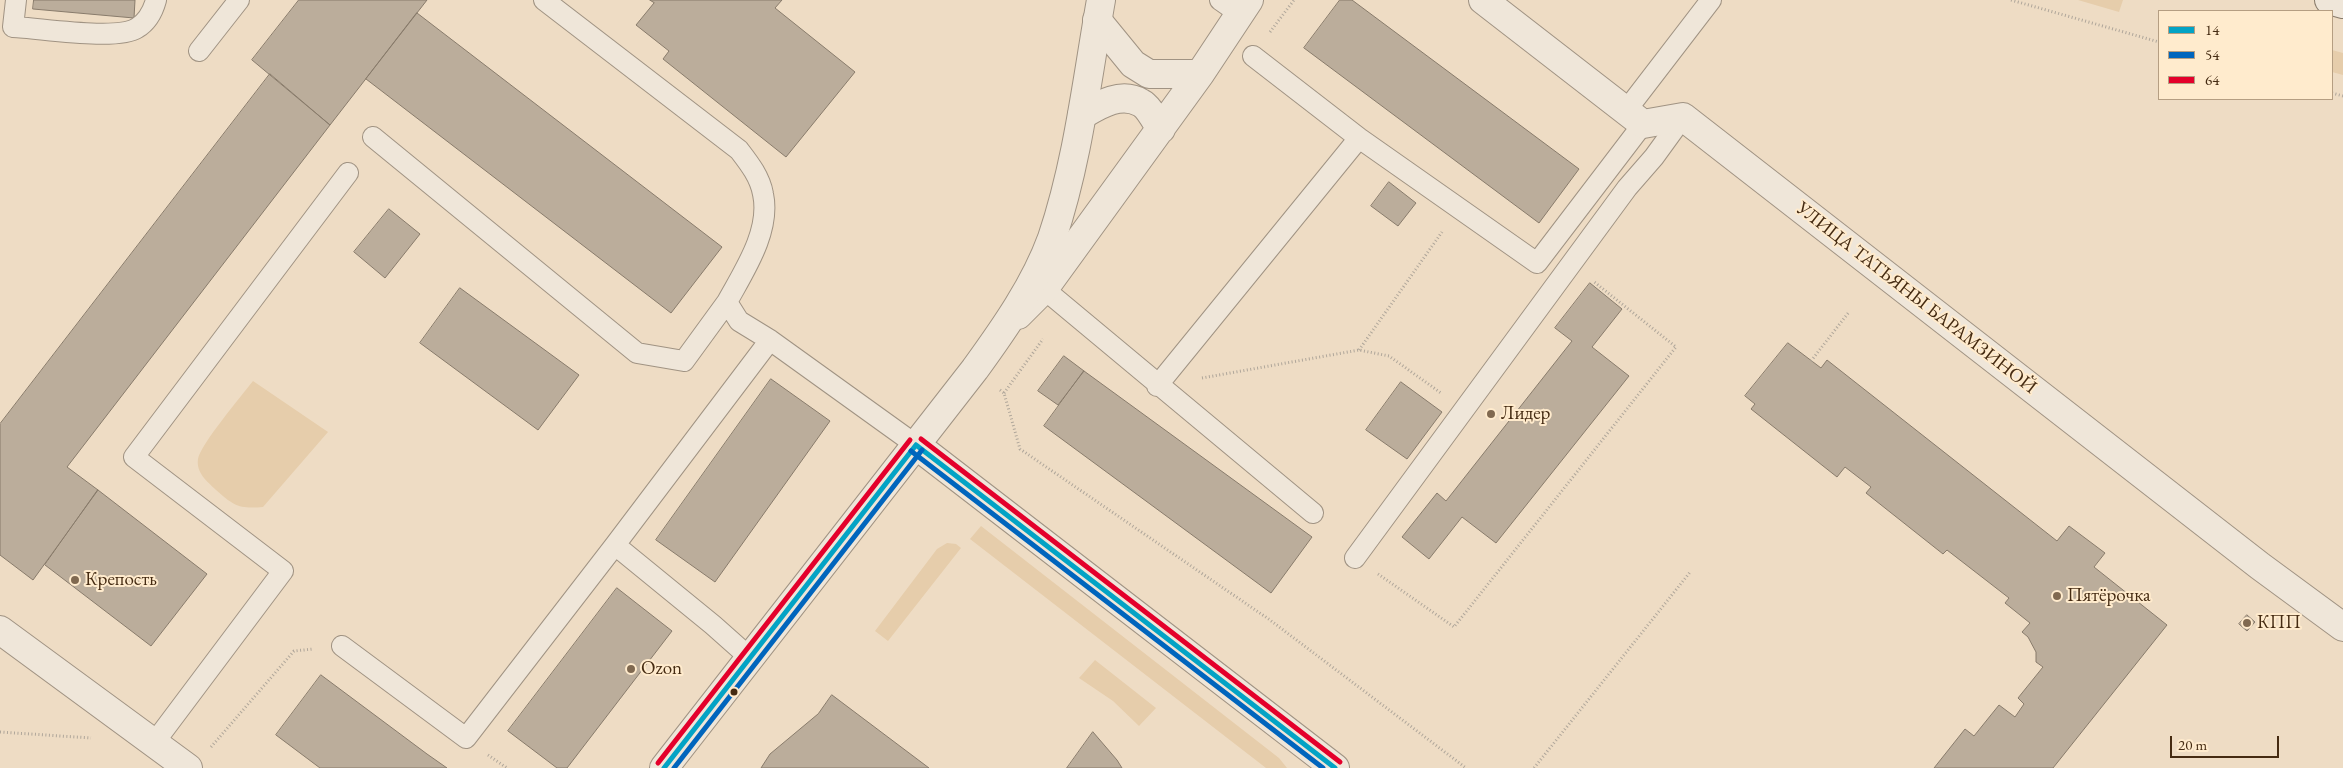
<!DOCTYPE html>
<html>
<head>
<meta charset="utf-8">
<style>
  body { margin:0 }
  #map { position:relative; width:2343px; height:768px; overflow:hidden; background:#eedcc4; font-family:"EB Garamond",serif }
  canvas { display:block }
  .legend { position:absolute; left:2158px; top:10px; width:175px; height:90px; box-sizing:border-box; background:#ffebcd; border:1px solid #b59e82; margin:0; padding:6px 9px; list-style:none; font-size:15px; color:#452b12 }
  .legend li { display:flex; align-items:center; gap:10px; height:25px }
  .legend b { width:25px; border:1px solid #b59e82 }
  .scale { position:absolute; left:2170px; top:736px; width:109px; height:22px; box-sizing:border-box; border:2px solid #452b12; border-top:0; padding-left:6px; font-size:15px; line-height:18px; white-space:nowrap; color:#452b12; -webkit-text-stroke:4px #ffebcd; paint-order:stroke }
</style>
</head>
<body>
<div id="map">
<canvas width="2343" height="768"></canvas>
<ul class="legend">
<li><b style="height:6px;background:#03a3c5"></b>14</li>
<li><b style="height:6px;background:#0065bd"></b>54</li>
<li><b style="height:6px;background:#e4002b"></b>64</li>
</ul>
<div class="scale">20 m</div>
</div>
<script>
const c = document.querySelector('canvas').getContext('2d');
c.lineJoin = 'round';
function fill(path, color) { c.fillStyle = color; c.fill(path, 'evenodd'); }
function strokePath(path, color, width, dash) { c.strokeStyle = color; c.lineWidth = width; c.lineCap = dash ? 'butt' : 'round'; c.setLineDash(dash || []); c.stroke(path); }
function label(font, color, halo, rows, align = 'center') {
  c.font = font + ' "EB Garamond",serif'; c.lineWidth = 4; c.setLineDash([]); c.textBaseline = 'middle'; c.strokeStyle = halo; c.fillStyle = color; for (const [text, x, y, turn = 0] of rows) {
    c.save(); c.translate(x, y); c.rotate((+turn || 0) * Math.PI / 180); c.textAlign = isNaN(turn) ? turn : align; if (halo) c.strokeText(text, 0, 0); c.fillText(text, 0, 0); c.restore();
  }
}
fill(new Path2D(`
  M2078,0H2123L2119,12Z
  M2332,50L2343,53V75L2332,72Z
  M253,381L328,432L263,507C239,509 234,506 216,490C207,481 196,473 198,459C200,445 243,394 253,381Z
  M981,526L1279,758L1287,768H1266L970,539Z
  M947,543L956,544L961,548L888,641L875,631L937,549Z
  M1095,660L1156,708L1139,726L1113,701L1079,678Z`), '#e6cdab');
const building = new Path2D(`
  M34,0H135L134,18L33,9Z
  M299,0H427L330,125L252,60Z
  M650,0H782L775,8L855,72L786,157L663,59L669,51L636,25L654,3Z
  M1340,0H1352L1579,169L1539,223L1304,48Z
  M417,13L722,247L671,313L366,79Z
  M270,74L330,125L67,467L98,490L33,580L0,555V424Z
  M1389,182L1416,203L1398,226L1371,206Z
  M389,209L420,234L385,278L354,252Z
  M1590,283L1622,309L1592,347L1629,376L1496,543L1462,517L1429,559L1402,537L1437,493L1446,501L1572,341L1555,328Z
  M460,288L579,375L538,430L420,343Z
  M1788,343L1821,368L1827,360L2057,541L2069,526L2105,553L2094,567L2167,625L2053,768H1934L1965,729L1974,736L1999,705L2015,717L2024,704L2018,698L2043,667L2036,662V652L2028,637L2022,632L2030,623L2005,603L2009,598L1947,550L1943,554L1866,493L1871,487L1845,467L1837,477L1751,409L1755,404L1745,396Z
  M1064,356L1084,371L1058,405L1038,391Z
  M1084,371L1312,537L1271,593L1044,426Z
  M771,379L830,421L715,582L656,540Z
  M1401,382L1442,412L1407,459L1366,430Z
  M98,490L207,574L151,646L45,565Z
  M617,588L672,631L567,768H557L508,731Z
  M2247,615L2255,622L2247,631L2239,624Z
  M321,675L427,754L447,768H320L276,735Z
  M832,695L929,768H761L770,754L818,714Z
  M1093,732L1117,760L1122,768H1067Z`);
fill(building, '#bbad9b');
strokePath(building, '#887b6b', 1);
const service = new Path2D(`
  M16,0L13,27C40,28 117,41 137,28C147,22 153,11 156,0
  M1220,0L1240,14
  M199,51L239,0
  M1253,56L1359,138L1537,263L1643,124
  M1625,112L1711,0
  M373,137L637,353L684,361L727,302
  M1044,289L1313,513
  M770,340L916,445
  M1157,386L1359,138
  M615,545L713,625L749,657
  M1355,558L1627,188L1654,157L1683,117
  M342,646L466,738L615,545L770,340L739,321L727,302C744,271 771,231 763,194C760,177 749,163 739,150L544,0
  M154,743L283,571L134,457L348,173`);
const minor = new Path2D(`
  M1483,0L1643,124L1683,117L2260,566L2343,627
  M1097,20L1133,64L1149,74H1200
  M1082,115C1099,105 1121,91 1141,103C1149,107 1156,122 1161,129
  M1018,315L1044,289L1200,74L1249,0
  M0,630L188,768`);
const tertiary = new Path2D(`
  M916,445L1335,768
  M664,768L975,369C1004,329 1035,285 1052,238C1078,161 1087,79 1101,0`);
const secondary = new Path2D(`
  M2329,0L2343,4`);
strokePath(service, '#a09383', 22);
strokePath(minor, '#a09383', 30);
strokePath(tertiary, '#a09383', 30);
strokePath(secondary, '#887b6b', 30);
strokePath(new Path2D(`
  M2011,0L2159,42
  M1270,32L1294,0
  M2332,93L2343,96
  M1359,350L1442,232
  M1811,361L1849,312
  M1202,378L1359,350L1389,356L1441,393
  M1000,390L1004,393L1020,449L1270,620L1466,768
  M1004,393L1043,339
  M1378,574L1454,627L1676,347L1593,281
  M0,732L91,738
  M211,747L294,651L313,649
  M488,755L507,768
  M1534,768L1691,571`), '#afa69a', 3, [1, 2.5]);
strokePath(service, '#efe6d9', 20);
strokePath(minor, '#efe6d9', 28);
strokePath(tertiary, '#efe6d9', 28);
strokePath(secondary, '#efe6d9', 28);
strokePath(new Path2D(`
  M916,445L1335,768
  M664,768L916,445`), '#03a3c5', 5);
strokePath(new Path2D(`
  M911,451L1323,768
  M674,768L922,450`), '#0065bd', 5);
strokePath(new Path2D(`
  M921,439L1340,762
  M658,763L910,440`), '#e4002b', 5);
for (const [x, y, r, color] of [
  [1491,414,5,"#806950"],
  [75,580,5,"#806950"],
  [2057,596,5,"#806950"],
  [2247,623,5,"#806950"],
  [631,669,5,"#806950"],
  [734,692,4.5,"#452b12"]
]) { const dot = new Path2D(); dot.arc(x, y, r, 0, 2 * Math.PI); c.fillStyle = color; c.fill(dot); strokePath(dot, '#ffebcd', 2); }
label('19px', '#452b12', '#ffebcd', [
  ["УЛИЦА ТАТЬЯНЫ БАРАМЗИНОЙ",1916,298,38]
]);
label('19px', '#452b12', '#ffebcd', [
  ["Лидер",1501,414],
  ["Крепость",85,580],
  ["Пятёрочка",2067,596],
  ["КПП",2257,623],
  ["Ozon",641,669]
], 'left');
</script>
</body>
</html>
